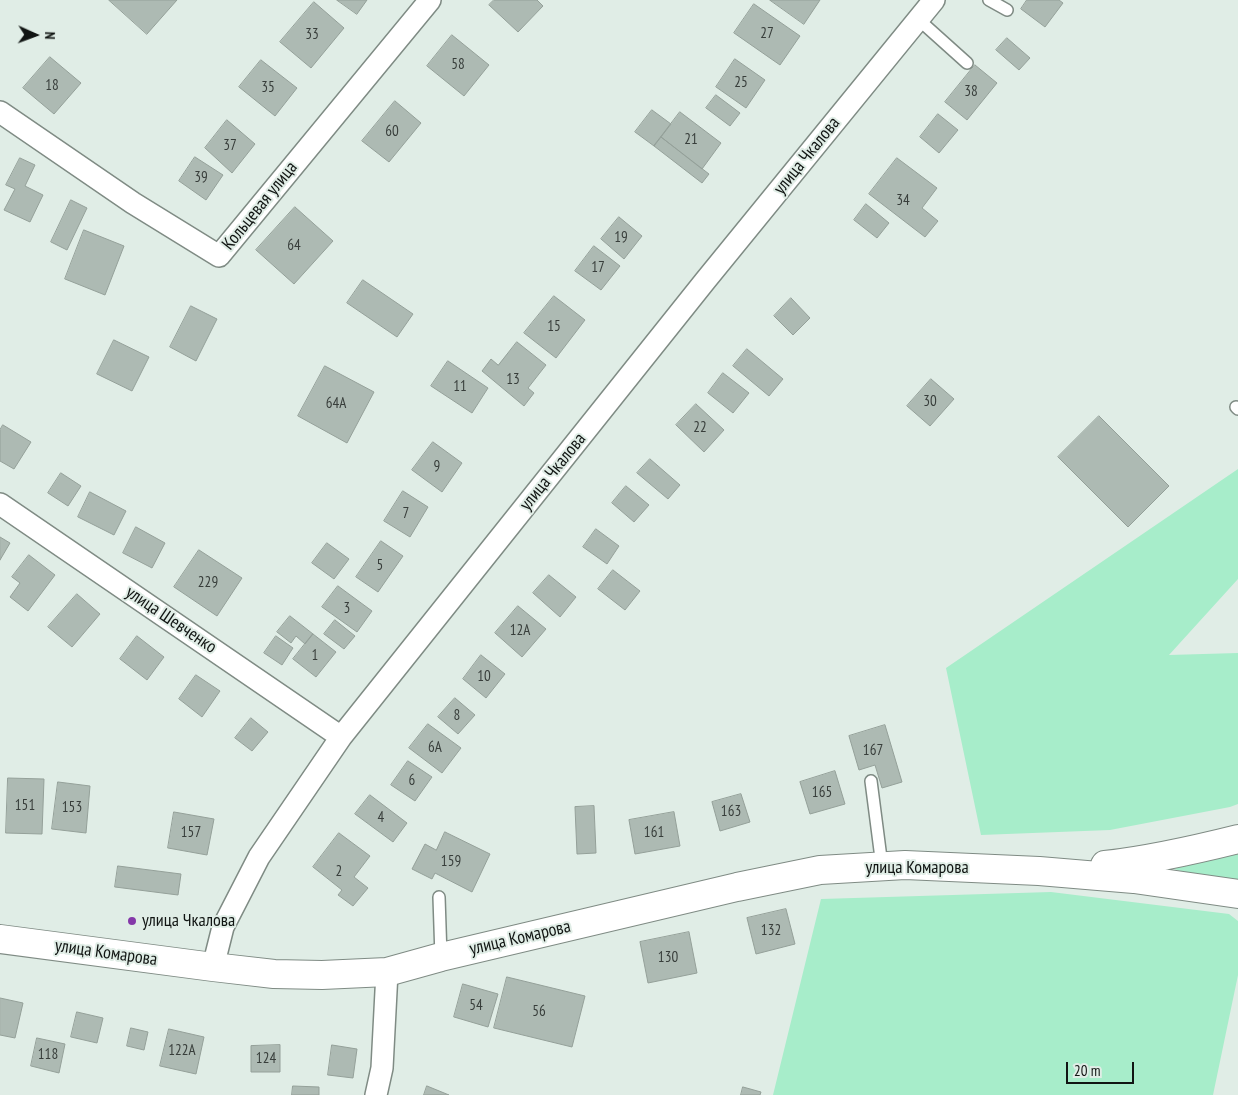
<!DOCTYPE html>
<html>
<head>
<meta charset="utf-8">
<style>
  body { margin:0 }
  #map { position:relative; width:1238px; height:1095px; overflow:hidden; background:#e0ede6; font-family:"PT Sans Narrow",sans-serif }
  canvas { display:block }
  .north { position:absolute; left:10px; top:10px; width:50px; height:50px; -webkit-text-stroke:4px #e0ede6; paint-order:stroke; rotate:92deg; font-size:14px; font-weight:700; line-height:20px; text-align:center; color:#111513 }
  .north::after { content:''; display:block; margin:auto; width:18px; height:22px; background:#111513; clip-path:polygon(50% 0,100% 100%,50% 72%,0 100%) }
  .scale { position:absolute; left:1066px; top:1062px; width:68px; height:22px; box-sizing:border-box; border:2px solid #111513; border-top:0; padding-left:6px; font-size:15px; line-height:18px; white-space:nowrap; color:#111513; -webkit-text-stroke:4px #e0ede6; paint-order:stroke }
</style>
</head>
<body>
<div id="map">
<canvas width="1238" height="1095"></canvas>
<div class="north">N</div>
<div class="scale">20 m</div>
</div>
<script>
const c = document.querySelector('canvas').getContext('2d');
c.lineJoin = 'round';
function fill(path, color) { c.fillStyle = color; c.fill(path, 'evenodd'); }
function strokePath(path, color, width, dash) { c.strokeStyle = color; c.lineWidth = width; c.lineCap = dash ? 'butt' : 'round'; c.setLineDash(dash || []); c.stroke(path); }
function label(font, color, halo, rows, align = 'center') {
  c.font = font + ' "PT Sans Narrow",sans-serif'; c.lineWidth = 4; c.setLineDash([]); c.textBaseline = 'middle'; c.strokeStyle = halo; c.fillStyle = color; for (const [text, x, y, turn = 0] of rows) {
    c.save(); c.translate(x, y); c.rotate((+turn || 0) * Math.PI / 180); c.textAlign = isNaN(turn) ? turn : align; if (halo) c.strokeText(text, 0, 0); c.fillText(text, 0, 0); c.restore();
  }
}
fill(new Path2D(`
  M1238,469V579L1169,655L1238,653V804L1230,807L1110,830L981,835L946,668Z
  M1238,848V886L1170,868Z
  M1051,892L1229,914L1238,921V975L1213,1095H773L821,899Z`), '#a7edca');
const building = new Path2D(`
  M109,0H177L147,34Z
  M337,0H367L357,14Z
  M494,0H537L543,6L518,32L489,5Z
  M770,0H820L804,24Z
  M1027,0H1059L1063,3L1045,27L1021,9Z
  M314,2L344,28L311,68L280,42Z
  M754,4L800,36L780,65L734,33Z
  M452,35L489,65L464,96L427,66Z
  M1007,38L1030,58L1019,70L996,50Z
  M50,57L81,83L54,114L23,88Z
  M735,59L765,80L746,108L716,87Z
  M261,60L297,88L275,116L239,87Z
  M975,65L997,83L967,120L945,102Z
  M716,95L740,113L730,126L706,108Z
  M395,101L421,123L389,162L362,141Z
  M652,110L671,124L654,146L635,132Z
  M680,112L721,143L702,169L661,137Z
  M938,114L958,130L939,153L920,137Z
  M227,120L255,144L232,173L205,148Z
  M661,137L709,174L702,183L654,146Z
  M195,157L223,175L206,200L179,181Z
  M20,158L35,165L25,186L43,195L30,222L4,210L15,189L6,185Z
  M897,158L937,188L922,208L938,221L925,237L869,194Z
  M71,200L87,208L67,250L51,242Z
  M866,204L889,223L877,238L854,220Z
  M295,207L333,241L294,284L256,250Z
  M619,217L642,236L624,259L601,239Z
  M84,230L124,246L105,295L65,279Z
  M594,246L620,266L601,290L575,271Z
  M363,280L413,314L397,337L347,303Z
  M554,296L585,320L556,358L524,333Z
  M791,298L810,318L793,335L774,316Z
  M191,306L217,319L196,361L170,347Z
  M114,340L149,357L132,391L97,374Z
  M517,342L546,365L528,388L534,393L524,406L482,371L491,359L498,365Z
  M747,349L783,379L769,396L733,366Z
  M448,361L488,388L472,413L431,386Z
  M325,366L374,392L347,443L298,416Z
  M723,373L749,393L733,413L708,393Z
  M931,379L954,399L930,426L907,406Z
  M696,404L724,430L704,452L676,425Z
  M1099,416L1169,486L1128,527L1058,457Z
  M3,425L31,442L14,469L0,461V430Z
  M433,442L462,463L442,492L412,470Z
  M650,459L680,485L668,499L637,473Z
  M61,473L81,486L68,506L48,493Z
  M626,486L649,505L634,522L612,503Z
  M403,491L428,507L410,537L384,521Z
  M90,492L126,511L114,535L78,517Z
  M136,527L165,543L152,568L123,553Z
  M596,529L619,546L607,564L583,547Z
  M0,537L10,543L0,560Z
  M381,541L403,556L378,592L356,577Z
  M327,543L349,559L334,579L312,563Z
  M199,550L242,578L217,616L174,587Z
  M29,555L55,575L28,611L10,597L20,583L12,577Z
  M613,570L640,591L625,610L598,589Z
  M549,575L576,597L560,617L533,593Z
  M338,586L372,611L357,632L322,607Z
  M77,594L100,614L72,647L48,627Z
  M518,606L546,629L522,657L495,633Z
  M290,616L313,634L305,644L296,636L291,643L277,632Z
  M335,620L355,636L344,649L324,634Z
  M313,634L336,652L316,677L293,659Z
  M137,636L164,657L147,680L120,659Z
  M276,636L293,648L282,665L264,653Z
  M481,655L505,674L486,698L463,679Z
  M196,675L220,691L202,717L179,699Z
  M455,698L475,715L458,734L438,717Z
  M251,718L268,732L252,751L235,738Z
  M428,724L461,748L442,773L409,748Z
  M885,725L902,782L882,788L875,765L859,770L849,736Z
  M408,761L432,777L415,801L391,785Z
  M835,771L845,804L810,814L800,782Z
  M8,778L44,779L42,834L6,833Z
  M58,782L90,786L86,833L52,829Z
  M741,794L750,822L720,831L712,802Z
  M370,795L407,823L393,842L355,814Z
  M594,806L596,853L577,854L575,807Z
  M174,812L214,819L207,855L168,848Z
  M674,812L680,846L635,854L629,820Z
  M445,832L490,854L472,892L435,873L432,879L412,869L425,844L436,850Z
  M339,833L370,856L354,877L368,888L353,906L338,895L342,890L313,867Z
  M118,866L181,874L178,895L115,887Z
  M786,909L795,944L756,954L747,918Z
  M689,932L697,973L648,983L640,942Z
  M507,977L585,996L572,1047L494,1028Z
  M463,984L498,994L488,1027L454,1017Z
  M0,998L23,1003L15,1038L0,1035Z
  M77,1012L103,1018L97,1043L71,1037Z
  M131,1028L148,1032L144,1050L127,1046Z
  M169,1029L204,1037L196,1074L160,1066Z
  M37,1038L65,1044L59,1073L31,1066Z
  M280,1045V1072H251V1046Z
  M332,1045L357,1049L353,1078L328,1075Z
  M293,1086L319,1087V1095H292Z
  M427,1086L449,1095H424Z
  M743,1087L761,1092L760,1095H741Z`);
fill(building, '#adbab3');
strokePath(building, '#94a099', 1);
const lane = new Path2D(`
  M989,0L1007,10
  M918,19L967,63
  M1236,407L1238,409
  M871,781L882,866
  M439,897L441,957`);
const street = new Path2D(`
  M0,112L133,203L219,256L430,0
  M0,504L341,737
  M213,967L223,927L259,857L341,737L705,281L934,0
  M376,1095L382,1068L387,972`);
const secondary = new Path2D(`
  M1105,865C1150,860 1194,850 1238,839
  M0,939L213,967L274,974L322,975L387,972L441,957L737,887L820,870L905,865L1039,871L1134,879L1238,894`);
strokePath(lane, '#7f8b84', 14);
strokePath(street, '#7f8b84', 24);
strokePath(secondary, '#7f8b84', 30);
strokePath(lane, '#fff', 11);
strokePath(street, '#fff', 21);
strokePath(secondary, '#fff', 28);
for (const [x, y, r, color] of [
  [132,921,5,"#8438a9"]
]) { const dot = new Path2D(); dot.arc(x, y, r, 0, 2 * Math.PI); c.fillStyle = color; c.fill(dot); strokePath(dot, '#e0ede6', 2); }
label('15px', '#383e3b', null, [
  ["27",767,34],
  ["33",312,35],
  ["58",458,65],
  ["25",741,83],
  ["18",52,86],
  ["35",268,88],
  ["38",971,92],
  ["60",392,132],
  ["21",691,140],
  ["37",230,146],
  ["39",201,178],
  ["34",903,201],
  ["19",621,238],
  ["64",294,246],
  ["17",598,268],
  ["15",554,327],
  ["13",513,380],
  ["11",460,387],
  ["30",930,402],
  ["64А",336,404],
  ["22",700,428],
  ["9",437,467],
  ["7",406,514],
  ["5",380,566],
  ["229",208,583],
  ["3",347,609],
  ["12А",520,631],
  ["1",315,656],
  ["10",484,677],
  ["8",457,716],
  ["6А",435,748],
  ["167",873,751],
  ["6",412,781],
  ["165",822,793],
  ["151",25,806],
  ["153",72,808],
  ["163",731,812],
  ["4",381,818],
  ["157",191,833],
  ["161",654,833],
  ["159",451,862],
  ["2",339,872],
  ["132",771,931],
  ["130",668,958],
  ["54",476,1006],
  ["56",539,1012],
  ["122А",182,1051],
  ["118",48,1055],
  ["124",266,1059]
]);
label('18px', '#111513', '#e0ede6', [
  ["улица Чкалова",807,156,-51],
  ["Кольцевая улица",260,206,-51],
  ["улица Чкалова",553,472,-51],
  ["улица Шевченко",171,620,34],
  ["улица Комарова",917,868],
  ["улица Комарова",520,938,-13],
  ["улица Комарова",106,953,8]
]);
label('18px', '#111513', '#e0ede6', [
  ["улица Чкалова",142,921]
], 'left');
</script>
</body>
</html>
